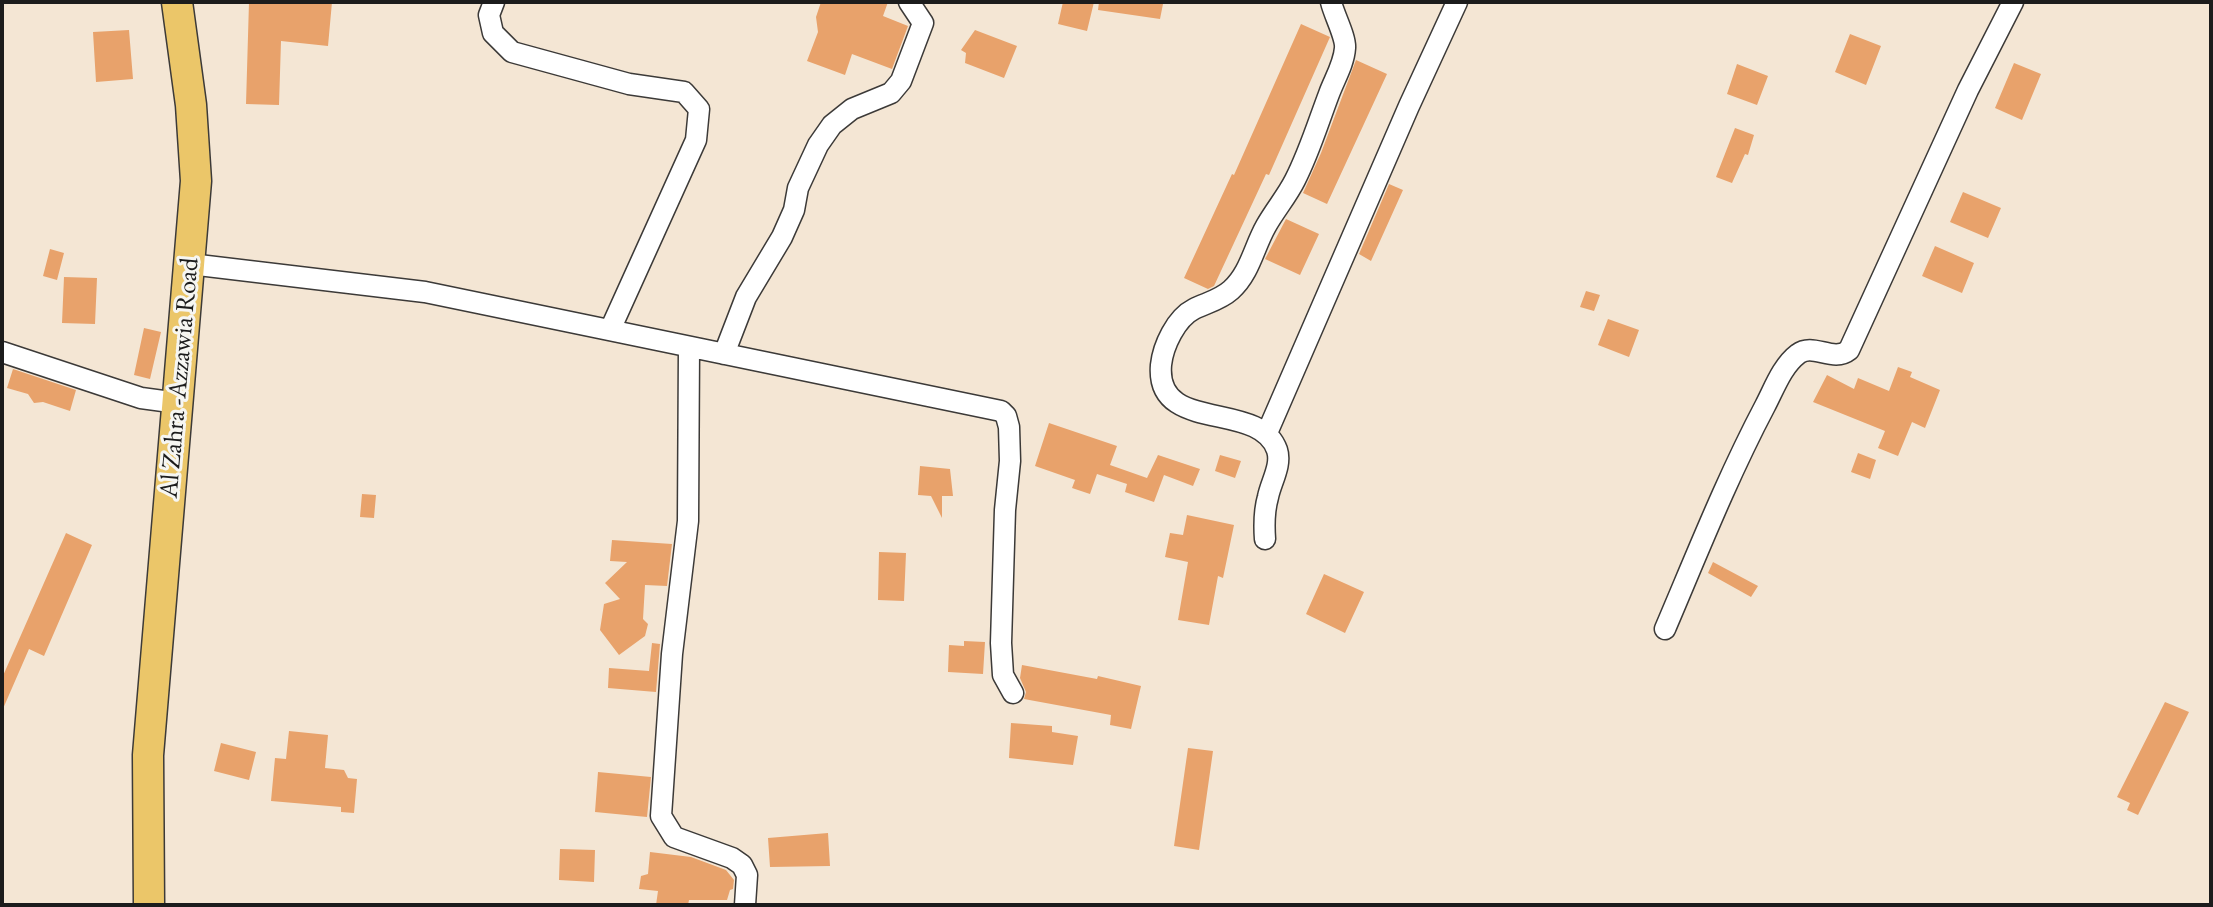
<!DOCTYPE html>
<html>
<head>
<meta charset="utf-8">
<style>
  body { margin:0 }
  #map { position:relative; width:2213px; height:907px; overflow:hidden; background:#f4e6d4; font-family:"EB Garamond",serif }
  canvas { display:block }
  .frame { position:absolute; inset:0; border:4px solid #1c1c1c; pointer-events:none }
</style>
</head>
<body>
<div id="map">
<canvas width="2213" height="907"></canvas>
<div class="frame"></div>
</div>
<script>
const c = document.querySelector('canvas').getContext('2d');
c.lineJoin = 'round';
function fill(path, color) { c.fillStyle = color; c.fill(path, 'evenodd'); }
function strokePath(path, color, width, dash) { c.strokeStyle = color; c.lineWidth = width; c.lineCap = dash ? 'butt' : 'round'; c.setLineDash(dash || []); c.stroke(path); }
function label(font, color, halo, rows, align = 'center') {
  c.font = font + ' "EB Garamond",serif'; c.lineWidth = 6; c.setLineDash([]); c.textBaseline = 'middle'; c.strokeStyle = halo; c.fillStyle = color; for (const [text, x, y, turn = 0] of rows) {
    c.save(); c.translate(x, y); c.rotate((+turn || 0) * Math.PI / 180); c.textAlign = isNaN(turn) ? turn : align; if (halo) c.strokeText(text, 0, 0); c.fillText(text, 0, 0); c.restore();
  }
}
fill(new Path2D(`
  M249,2H332L328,46L281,41L279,105L246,104Z
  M821,2H888L883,16L908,26L892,69L852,54L845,75L807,61L818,32L816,17Z
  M1063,2H1094L1087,31L1058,24Z
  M1099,2L1163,4L1160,19L1098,10Z
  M1301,24L1330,37L1269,175L1266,174L1214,286L1208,289L1184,278L1232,174L1234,175Z
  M129,30L133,79L96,82L93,32Z
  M975,30L1017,46L1004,78L965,63L966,53L961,50Z
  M1850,34L1881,46L1866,85L1835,72Z
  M1356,60L1387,74L1327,204L1303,193L1321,153Z
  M2014,63L2041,74L2022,120L1995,108Z
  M1737,64L1768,76L1757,105L1727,94Z
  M1735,128L1754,135L1748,155L1745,154L1732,183L1716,177Z
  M1389,184L1403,190L1371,261L1359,254Z
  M1963,192L2001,208L1988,238L1950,222Z
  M1286,219L1319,234L1300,275L1265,259Z
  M1935,246L1974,263L1962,293L1922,276Z
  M50,249L64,253L57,280L43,276Z
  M64,277L97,278L95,324L62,323Z
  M1586,291L1600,295L1594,311L1580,307Z
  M1608,319L1639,330L1629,357L1598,345Z
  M144,328L161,332L150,379L134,375Z
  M1898,367L1912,372L1910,377L1940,390L1925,428L1912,422L1898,456L1878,448L1885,431L1813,402L1827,375L1854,389L1858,378L1889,391Z
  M13,369L76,390L70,411L43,402L34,403L28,394L7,388Z
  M1049,423L1117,446L1110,465L1147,478L1158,455L1200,469L1193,486L1164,475L1154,502L1125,492L1127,484L1097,474L1090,494L1072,488L1075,480L1035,466Z
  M1858,453L1876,460L1870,479L1851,472Z
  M1220,455L1241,461L1235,478L1215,471Z
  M920,466L950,469L953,496H942V518L931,496L918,495Z
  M362,494L376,495L374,518L360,517Z
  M1187,515L1234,525L1223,578L1218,576L1209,625L1178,620L1188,562L1165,557L1170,533L1183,535Z
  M66,533L92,545L44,656L29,649L2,711V678Z
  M612,540L672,544L667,586L645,585L643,619L648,624L645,636L619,655L600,630L604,604L620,599L605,583L627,562L610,561Z
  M879,552L906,553L904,601L878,600Z
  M1713,562L1758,586L1751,597L1708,573Z
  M1324,574L1364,592L1345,633L1306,614Z
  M964,641L985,642L983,674L948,672L949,645L964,646Z
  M652,643L660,644L656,692L608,688L609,668L649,671Z
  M1022,665L1097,679L1098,676L1141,686L1131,729L1110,725L1111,715L1024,699L1026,692L1020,678Z
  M2165,702L2189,712L2138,815L2127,810L2130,803L2117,797Z
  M1011,723L1052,726V732L1078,736L1073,765L1009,758Z
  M289,731L328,735L325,768L344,770L348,778L357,779L354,813L341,812V807L271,801L275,758L286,759Z
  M221,743L256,752L249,780L214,771Z
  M1188,748L1213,751L1199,850L1174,846Z
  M598,772L651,777L647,817L595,812Z
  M828,833L830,866L770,867L768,838Z
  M560,849L595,850L594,882L559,880Z
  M650,852L691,857L726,870L734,880L733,889L730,890L727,900H689L688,905H656L658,891L639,889L641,876L648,874Z`), '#e8a26b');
const street = new Path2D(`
  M494,2L489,15L493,33L512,52L629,84L684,92L699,109L696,140L610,330
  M190,264L425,292L1001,411L1006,416L1009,427L1010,461L1005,510L1001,643L1003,675L1013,693
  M689,347L688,521L672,654L661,816L674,837L732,858L742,865L747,875L745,905
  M2,352L141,398L178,403
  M724,354L746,297L782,237L794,210L798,188L818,145L832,125L852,109L891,93L901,81L923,23L909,2
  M1267,433L1409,106L1457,2
  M1265,539C1264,525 1264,511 1268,497C1271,482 1282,465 1277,450C1259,399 1155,435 1161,365C1163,346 1176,318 1194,309C1206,303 1220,300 1231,290C1250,273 1254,247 1266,226C1275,210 1287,196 1295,180C1309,153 1318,123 1329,94C1334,80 1344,64 1345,48C1346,37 1334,15 1331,2
  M1665,629C1697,554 1727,478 1765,406C1774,389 1782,366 1798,354C1813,342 1833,363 1849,350L1968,90L2013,2`);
const primary = new Path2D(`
  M149,905L148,755L196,181L191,105L177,2`);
strokePath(street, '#3c3a38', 23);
strokePath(primary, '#3c3a38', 33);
strokePath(street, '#fff', 20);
strokePath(primary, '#ebc669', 30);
label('26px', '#1c1c1c', '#f6f6f2', [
  ["Al Zahra -Azzawia Road",180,378,-85]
]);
</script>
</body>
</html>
